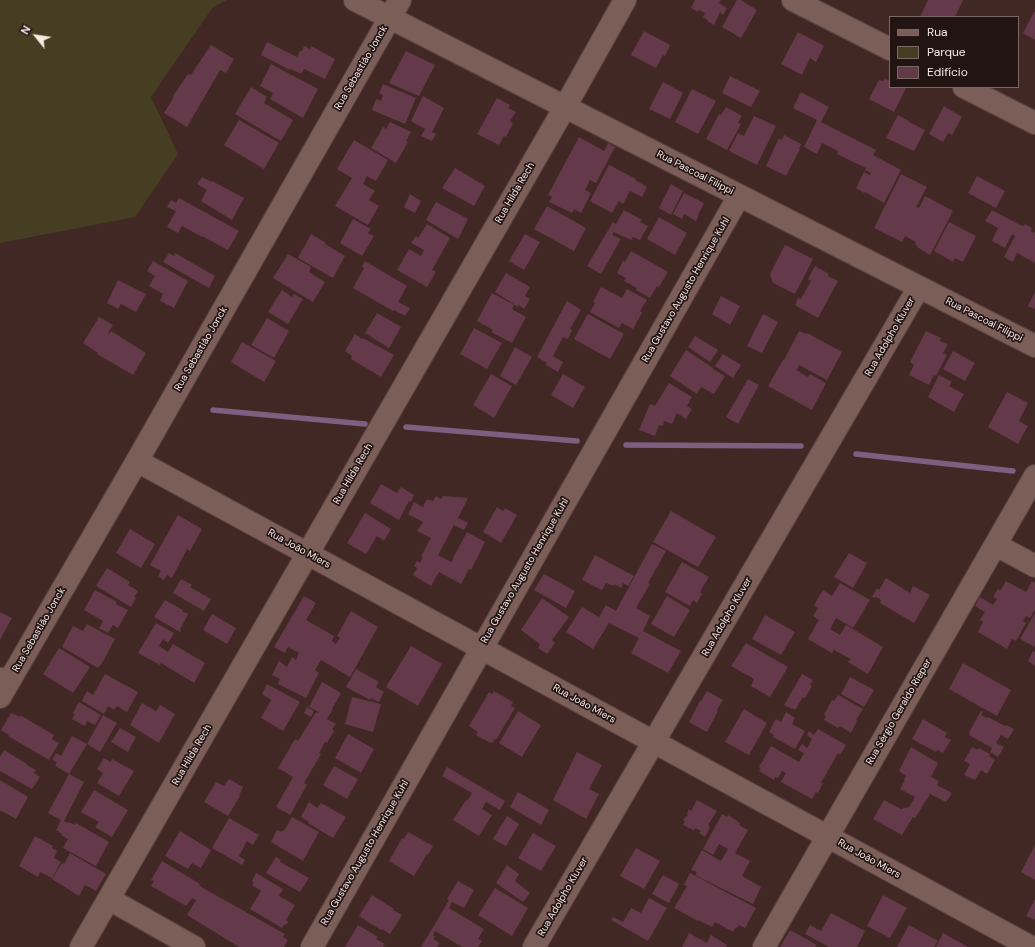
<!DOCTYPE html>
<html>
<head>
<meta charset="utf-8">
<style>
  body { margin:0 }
  #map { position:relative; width:1035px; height:947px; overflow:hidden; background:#422824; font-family:"DM Sans",sans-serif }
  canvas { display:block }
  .legend { position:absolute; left:889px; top:16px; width:130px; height:72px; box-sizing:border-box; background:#211413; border:1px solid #786967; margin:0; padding:5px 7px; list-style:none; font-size:12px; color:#fae8e5 }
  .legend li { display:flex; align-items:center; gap:8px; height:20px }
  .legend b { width:20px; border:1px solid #786967 }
  .north { position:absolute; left:16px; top:16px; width:40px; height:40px; -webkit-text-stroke:3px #211413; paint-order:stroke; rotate:300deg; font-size:11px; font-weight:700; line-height:16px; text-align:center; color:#fae8e5 }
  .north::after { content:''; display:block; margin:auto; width:14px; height:18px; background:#fae8e5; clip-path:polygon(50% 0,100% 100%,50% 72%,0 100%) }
</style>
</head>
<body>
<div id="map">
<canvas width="1035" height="947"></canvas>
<ul class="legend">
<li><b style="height:5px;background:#7c5e59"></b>Rua</li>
<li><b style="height:11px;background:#463e22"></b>Parque</li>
<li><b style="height:11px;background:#64394a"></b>Edifício</li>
</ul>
<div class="north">N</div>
</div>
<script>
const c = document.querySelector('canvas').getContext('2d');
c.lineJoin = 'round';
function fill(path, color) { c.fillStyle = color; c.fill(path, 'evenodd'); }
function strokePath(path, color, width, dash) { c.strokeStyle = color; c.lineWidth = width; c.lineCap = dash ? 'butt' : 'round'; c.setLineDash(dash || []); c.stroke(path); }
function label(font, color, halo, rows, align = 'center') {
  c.font = font + ' "DM Sans",sans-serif'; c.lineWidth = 3.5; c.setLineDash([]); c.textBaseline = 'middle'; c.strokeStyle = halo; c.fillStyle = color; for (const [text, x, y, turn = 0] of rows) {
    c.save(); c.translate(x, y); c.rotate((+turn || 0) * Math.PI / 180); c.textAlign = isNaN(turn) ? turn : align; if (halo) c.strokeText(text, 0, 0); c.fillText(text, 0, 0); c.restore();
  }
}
fill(new Path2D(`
  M0,0H227L213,7L151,97L178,154L135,217L0,243Z`), '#463e22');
strokePath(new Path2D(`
  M213,410L365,424
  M406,427L577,441
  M626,445L801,446
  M856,454L1013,471`), '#7e5e81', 5.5);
fill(new Path2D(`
  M695,0H721L719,3L727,8L723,15L720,12L714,25L707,21L708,20L703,17L705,13L699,10L698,12L691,8Z
  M737,0H741L757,10L741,38L722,27Z
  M928,0H963L955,17H920Z
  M1034,12H1035V40L1023,33Z
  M644,31L670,45L665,56L663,55L656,68L631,55Z
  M798,32L824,46L816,62L810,58L802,75L781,64Z
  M267,42L297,57L300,51H302L304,46L310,49L311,46L335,59L325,79L304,69L301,74L291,69L290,70L261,55Z
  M211,45L234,59L226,73L220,70L187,127L164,113L174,97L173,96L188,74L191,75Z
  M406,51L435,65L419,96L389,83Z
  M271,64L318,89L303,118L270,99L273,93L260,86Z
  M730,76L760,91L751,107L722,93Z
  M885,79L890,81V87H903L906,88L894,112L869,99L879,80L883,81Z
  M663,82L683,93L670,119L649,109Z
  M383,84L416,98L405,124L372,110L376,99L381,101L383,95L379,93Z
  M251,87L267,97L264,103L293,120L281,141L235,114Z
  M692,89L716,101L698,134L675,122Z
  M801,92L829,107L821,122L876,150L873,155L901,170L884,203L865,192L864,193L856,188L864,172L870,175L871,173L865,170L866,168L837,154L838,151L822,143L817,154L804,147L817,120L793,108Z
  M423,96L444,108L432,132L436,134L432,141L421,136L425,129L411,121Z
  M497,98L510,105L508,108L516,112L510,121L513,123L506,137L504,136L499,145L477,134Z
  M944,106L962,117L952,135L948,133L943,142L929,134Z
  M726,107L742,116L738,123L741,124L727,150L706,139L719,114L721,115Z
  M898,115L909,121V122L925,130L914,151L886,138Z
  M754,116L776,126L757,165L729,151L738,133L744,136Z
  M239,120L279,143L264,169L224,145Z
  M390,122L411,132L406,141L408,142L396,163L371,148L383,127L386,129Z
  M784,135L801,144L799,149H800L786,176L766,166L779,138L782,140Z
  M579,137L604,151L608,143L615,147L596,183L590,180L585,190L591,193L581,213L574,209L572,213L549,202L552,197L548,195Z
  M354,140L388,160L376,181L367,176L363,184L375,191L369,200L379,206L368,225L335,206L352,178L337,169Z
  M609,165L636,179L635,180L647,187L642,197L630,191L623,204L619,201L612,213L590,201Z
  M455,168L485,186L474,206L442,188Z
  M901,174L927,187L916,207L919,208L925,196L953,211L930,255L917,247L918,246L915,244L916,242L905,236L902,242L874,228Z
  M977,176L1005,191L996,208L968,193Z
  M202,177L212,182V181L244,198L232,220L201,201L207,190L197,184Z
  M671,184L683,191L671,215L659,208Z
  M684,193L704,203L698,215H699L696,221L684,214L682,219L673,214Z
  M410,194L421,201L415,213L404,207Z
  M179,198L239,231L228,250L202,236V237L182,226L178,233L167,227L176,211L167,207L171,200L176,203Z
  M436,202L468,219L458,239L426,220Z
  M547,206L586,228L574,251L534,229Z
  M624,210L642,220L640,222L648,226L640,240L633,237L631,240L614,232L612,235L621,239L601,274L587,266L613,222L616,224Z
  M992,210L1020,225L1024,226L1025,224L1032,228L1031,231L1035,233V263L1017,253L1013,262L1004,257L1015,236L1012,234L1005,248L992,241L998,228L985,221Z
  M659,217L687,233L675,255L647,239Z
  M353,219L371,229L368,233L374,236L362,256L340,243Z
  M949,222L976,236L963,262L955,258L953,262L934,251Z
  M427,224L450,238L432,270L436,272L427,287L397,270L409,249L421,256L424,250L411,243L416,236L418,238Z
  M311,234L326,243L325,244L345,256L333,278L298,258Z
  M525,234L540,242L524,270L509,261Z
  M785,245L813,259L795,294L773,283L770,274Z
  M631,251L668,272L659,287L657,286L650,298L636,290L637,288L624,281L626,278L617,273L623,261L625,262Z
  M169,253L174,256L175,253L215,276L209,288L163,262Z
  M288,254L311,267L309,272L325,282L313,302L273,278Z
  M153,261L188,281L174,308L160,301L163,294L149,286L155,276L147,271Z
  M365,261L407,286L398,302L410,308L405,316L394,310L393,311L353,288L364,268L362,267Z
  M815,266L829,274L828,276L838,281L818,318L795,305L798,298L801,299L811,281L808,279Z
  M506,273L530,287L525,296L530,299L524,309L519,305L518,307L495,292Z
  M118,280L146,294L136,312L121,304L118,309L107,303Z
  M601,287L622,298L627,289L647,300L640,311L642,313L633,329L622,323L619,328L590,312L595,303L593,302Z
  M282,290L292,297L294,294L303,299L288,324L268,312Z
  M1035,292V309L1028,306Z
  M492,293L514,305L512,309L526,317L512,343L491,332L493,330L477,321Z
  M721,296L740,306L730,325L712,314Z
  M567,301L581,310L570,329L572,330L568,339L563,337L553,356L563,362L558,372L546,365L547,363L537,357Z
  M377,313L401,327L389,348L365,333Z
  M588,314L624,334L610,359L574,339Z
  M763,314L778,322L762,353L747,346Z
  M99,317L113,325L108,333L109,334L111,331L146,353L133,375L97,354L98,353L83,343Z
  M267,318L289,331L274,358L251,345Z
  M474,328L502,343L487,369L460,354Z
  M799,331L806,334L807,333L842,352L827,380L799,365L798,368L796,370L808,377L810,374L826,383L812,410L768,386L783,360H784Z
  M926,331L941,338L940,341L948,344L943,353L947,355L936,376L934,375L929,385L909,375L914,365L910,362Z
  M355,334L362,339L363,338L394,355L381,377L351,359L352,356L345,351Z
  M695,336L718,350L710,362L688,347Z
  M242,342L276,361L264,382L231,362Z
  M515,347L532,357L516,385L500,376Z
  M686,350L713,368V369L725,376L714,394L701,387L697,394L670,376Z
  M953,351L975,363L965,381L943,369Z
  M723,354L741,365L733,378L715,366Z
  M491,374L512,386L494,418L473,405Z
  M563,374L585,387L573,408L551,395Z
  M939,375L952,382L949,386L964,394L954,412L928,397Z
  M748,379L759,385L738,424L726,417Z
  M669,383L692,397L687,406L692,409L686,419L677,413L672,424L664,421L663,426L659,425L655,436L639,430L650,404L655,406Z
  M1007,392L1028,403L1019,421L1028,426L1018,444L988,427Z
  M381,484L397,493L401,487L414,495L411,502L409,501L399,520L370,503Z
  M436,496L441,499L443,496L468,498L458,518L468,523L464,530L454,525L438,555L451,562L454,558H453L467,532L485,542L471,570L469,569L461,584L439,572L431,586L413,575L417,568L414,566L417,561L420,563L423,557L421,556L431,538L417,531L423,522L408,514L414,502L423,507L427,499L433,501Z
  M497,507L503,511L505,508L517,515L501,543L483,532Z
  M671,511L716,537L698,567L653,542Z
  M365,513L391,529L384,541L377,536L366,554L347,543Z
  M178,515L202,529L190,551L187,549L172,578L167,575L164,580L158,576L161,571L150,565Z
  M130,529L155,544L141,568L116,553Z
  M652,544L666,551L648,583L650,584L636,608L650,616L643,631L681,651L668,673L631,653L639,638L609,623L593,649L566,632L582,607L599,617L606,605L616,611Z
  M849,553L867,563L853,588L834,577Z
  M595,555L634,576L628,586L623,583L621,588L614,584L613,586L606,583L602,590L582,580Z
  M682,562L709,577L700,592L702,594L697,603L693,600L690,606L665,592Z
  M107,568L130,582L128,585L138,591L134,597L136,598L131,607L96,586Z
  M544,574L575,591L566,608L534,590Z
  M886,578L910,593L913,586L930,595L914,623L880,603L881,600L876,597L875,598L872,597L877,588L879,590Z
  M181,579L192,585L190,587L211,599L204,611L173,593Z
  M1006,581L1026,592L1032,581L1035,583V610L1030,618L1026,616L1023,621L1026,623L1016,641L1012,639L1007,649L978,632L983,622L980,620L985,612L975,606L980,597L993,605L997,599L993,597L998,589L1001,590Z
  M840,583L870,600L853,628L836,618L830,629L840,635L846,625L883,647L868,674L848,662L851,659L834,650L832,653L808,639L819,620L813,616L818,608L814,605L823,590L832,596Z
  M95,590L117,602L116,604L128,610L118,628L113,625L108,633L99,628L103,621L84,610Z
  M304,596L316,603L306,620L334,636L332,641L336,644L340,638L337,636L351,611L378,627L350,677L321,660L315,670L319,673L306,698L278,684L280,679L272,675L279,661L287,667L292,657L296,660L299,653L288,647L285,653L274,647Z
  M667,596L690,610L674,637L651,624Z
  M542,598L569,617L552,640L555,643L547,654L538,648L540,644L521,630Z
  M165,600L183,610L182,611L188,614L180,630H181L180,632L154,617Z
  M0,612L12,618L0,640Z
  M1035,613V647L1020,639Z
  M212,614L236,628L227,644L203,630Z
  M765,615L795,632L781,655L752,639Z
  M156,623L174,633L168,643L163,639L159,646L168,652L173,644L205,663L194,683L161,663L160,665L138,653Z
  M87,624L115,639L101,665V664L98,668L62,647L73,626L83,631Z
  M746,643L788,667L770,697L751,686L754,679L731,666Z
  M411,646L442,664L418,706L386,687Z
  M59,648L90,667L73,693L43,674Z
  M1033,651L1035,652V666L1028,661Z
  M963,663L1011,690L997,716L949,689Z
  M356,669L379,682L376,687L384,692L379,702L371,698L370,700L346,687Z
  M105,674L138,692L127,712L117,706L114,710L108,706L104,714L82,701L87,691L93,695Z
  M802,674L813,680L810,685L812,686L805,698L803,697L795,710L792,708V709L784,705Z
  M850,677L874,690L864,707L841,694Z
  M322,682L341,693L332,709H333L327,719L336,724L332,729L334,731L327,743L325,742L319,753L321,754L304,783L307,785L290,815L276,807L293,777L278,768L295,739L298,741L316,712L318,713L319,712L309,707Z
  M267,684L300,702L283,731L261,718L271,700L262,694Z
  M494,691L513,702L511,706L515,708L496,740L495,739L492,743L491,742L490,743L476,735L478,732L469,726L489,692L492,694Z
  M707,691L723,700L717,710L718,711L707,732L689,722L700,701H701Z
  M838,695L863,709L856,720L857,721L851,733L840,726L838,728L824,720L826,716L824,715L832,700L834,701Z
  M352,697L381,704L373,732L345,724Z
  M79,702L101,715L95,725L87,721L85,726L72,719L75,714L73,713Z
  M142,703L156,711L160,705L175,714L159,743L130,725Z
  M307,707L314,711L311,717L304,713Z
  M744,709L767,723L749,755L725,742Z
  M518,711L541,725L522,757L499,743Z
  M981,711L983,712L981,715L987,718L988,717L1005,726L1006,725L1014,729L1008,739L1001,735L996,743L1004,747L998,757L990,752L992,748L969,735L970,733L969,732Z
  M786,712L795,718L792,724L805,731L795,749L773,737L774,735L769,732L776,719L781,722Z
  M11,713L20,717V715L54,735L52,739L59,743L49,760L8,736L9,735L1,730Z
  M103,715L117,723L100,752L87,744Z
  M923,719L947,733L945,737L951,740L943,753L937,750L936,752L912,739Z
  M120,728L136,737L128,752L111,742Z
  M818,729L846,745L840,755L838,753L821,783H823L818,793L816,792L812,799L781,782L786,773L782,771L778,778L775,777L774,780L759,771L761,768L759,767L771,746L799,762L804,753L798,750L802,744L807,748L812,739L807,735L809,731L814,735Z
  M348,734L374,749L361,773L335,758Z
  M72,736L87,744L69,774L55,766L57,762L52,760L56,753L61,756Z
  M911,747L938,763L931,777L939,781L937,785L952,793L946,802L930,794L915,818L913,817L902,835L873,819L884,800L901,809L909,807L915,797L900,789L905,780H904L906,776L899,771Z
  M972,747L978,750L979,748L990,754L989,756L995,760L987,774L981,770L975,780L964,775L970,764L964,761Z
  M4,750L27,764V765L36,770L34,773L40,777L32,789L0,771V757Z
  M577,752L602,765L589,789L599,794L586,819L553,800Z
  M104,758L111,762L112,759L134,771L119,796L97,783L103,773L97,769Z
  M334,766L358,779L347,799L323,785Z
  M447,767L505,801L500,810L486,802L482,809L492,815L479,836L453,820L466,800L467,801L472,793L442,776Z
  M69,774L84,782L64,821L68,823V822L75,825L76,823L109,842L96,866L63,848L68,839L61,835L62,834L56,830L61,820L48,813Z
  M229,779L243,787L239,796H240L228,816L204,802L216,782L224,786Z
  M0,780L28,797L16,819L0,810Z
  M94,790L128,810L112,837L95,827L99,822L81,812Z
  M518,792L549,810L541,825L510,807Z
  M697,800L717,811L708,825L710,827L705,837L699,833L701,831L695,828L694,830L683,825L685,821L683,820L686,816L687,817L688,815L687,814L689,809L691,811Z
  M309,802L317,808L321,803L346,817L333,838L308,823L309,822L301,817Z
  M722,814L727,817L728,815L740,823L739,825L748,830L735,853L750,861L742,876L761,887L753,904L695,875L697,872L691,870L702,850L721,861L728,849L719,844L713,855L703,849Z
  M507,816L519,824L506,846L493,839Z
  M292,817L319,832L303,861L271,842L277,830L282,832L283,830L284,831Z
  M229,818L259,835L253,845L247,841L239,856L245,860L242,865L212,848Z
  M180,831L211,850L201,868L192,863L188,869L165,856Z
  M408,832L433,846L428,855L427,854L414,876L389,861L402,838L404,839Z
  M533,833L556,846L541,871L518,858Z
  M35,836L53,846L52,848L57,851L54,858L61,862L52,878L40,872L38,877L19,866Z
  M1035,845V880L1021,872Z
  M636,848L660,861L644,889L620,876Z
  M70,853L106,874L96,891L85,885L79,896L52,879L62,863L64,864Z
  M276,857L281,860L280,862L309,878L300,892L266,873Z
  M162,861L200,884L199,885L203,888L285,934L283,937L288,940L284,947H239L187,915L196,900L192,898L186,906L151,886L154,881L151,880Z
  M507,865L519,874L515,881L530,893L523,902L496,883Z
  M256,873L283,889L279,896L295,905L286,920L288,922L287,924L284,925L282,928L250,909L261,891L252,885L254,883L252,881Z
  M690,873L756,908L745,928L739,925L737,928L736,927L733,932L715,922L712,927L698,920V921L674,908L687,886L684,885Z
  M663,875L679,884L669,903L652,894Z
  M458,881L474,890L464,908L452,902L449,908L484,929L478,939L482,941L478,947H462L435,931L433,935L435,937L433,939L440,943L437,947H421L432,929L449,900L447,899Z
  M495,888L528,908L512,936L478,915Z
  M372,895L394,909L393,910L402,915L390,934L382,929L381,930L359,916Z
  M883,895L907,908L890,938L867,926Z
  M649,898L667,908L648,941L611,920L613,917L623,922L631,908L641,913Z
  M1035,899V920L1026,916Z
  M831,913L865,931L857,947H829L805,934L810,925L821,931Z
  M358,925L378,937L376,939L385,944L383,947H345Z
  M909,925L938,941L934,947H897Z
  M790,930L817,945L815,947H780Z
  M689,933L707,943L711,935L727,945L726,947H682Z
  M943,933L968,947H936Z`), '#64394a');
const minor = new Path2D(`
  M355,0L1035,346
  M793,0L890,49
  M964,87L1035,123
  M137,461L400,0
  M996,545L1035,566
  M0,697L11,678
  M109,899L194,947
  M81,947L565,107L625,0
  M312,947L739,196
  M534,947L919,287
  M764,947L1035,476`);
const tertiary = new Path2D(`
  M0,679L11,678L137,461L1031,947`);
strokePath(minor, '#5a4441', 24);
strokePath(tertiary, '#5a4441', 24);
strokePath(minor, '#7c5e59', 22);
strokePath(tertiary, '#7c5e59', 22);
label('10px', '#fae8e5', '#211413', [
  ["Rua Sebastião Jonck",361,68,-60],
  ["Rua Pascoal Filippi",695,173,27],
  ["Rua Hilda Rech",515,193,-60],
  ["Rua Gustavo Augusto Henrique Kuhl",686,290,-60],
  ["Rua Pascoal Filippi",984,320,27],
  ["Rua Adolpho Kluver",890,337,-60],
  ["Rua Sebastião Jonck",201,349,-60],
  ["Rua Hilda Rech",353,474,-60],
  ["Rua João Miers",299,549,29],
  ["Rua Gustavo Augusto Henrique Kuhl",525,571,-60],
  ["Rua Adolpho Kluver",727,617,-60],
  ["Rua Sebastião Jonck",39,630,-60],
  ["Rua João Miers",584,704,29],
  ["Rua Sérgio Geraldo Rieper",899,712,-60],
  ["Rua Hilda Rech",192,755,-60],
  ["Rua Gustavo Augusto Henrique Kuhl",365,853,-60],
  ["Rua João Miers",869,859,29],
  ["Rua Adolpho Kluver",563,897,-60]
]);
</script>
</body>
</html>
